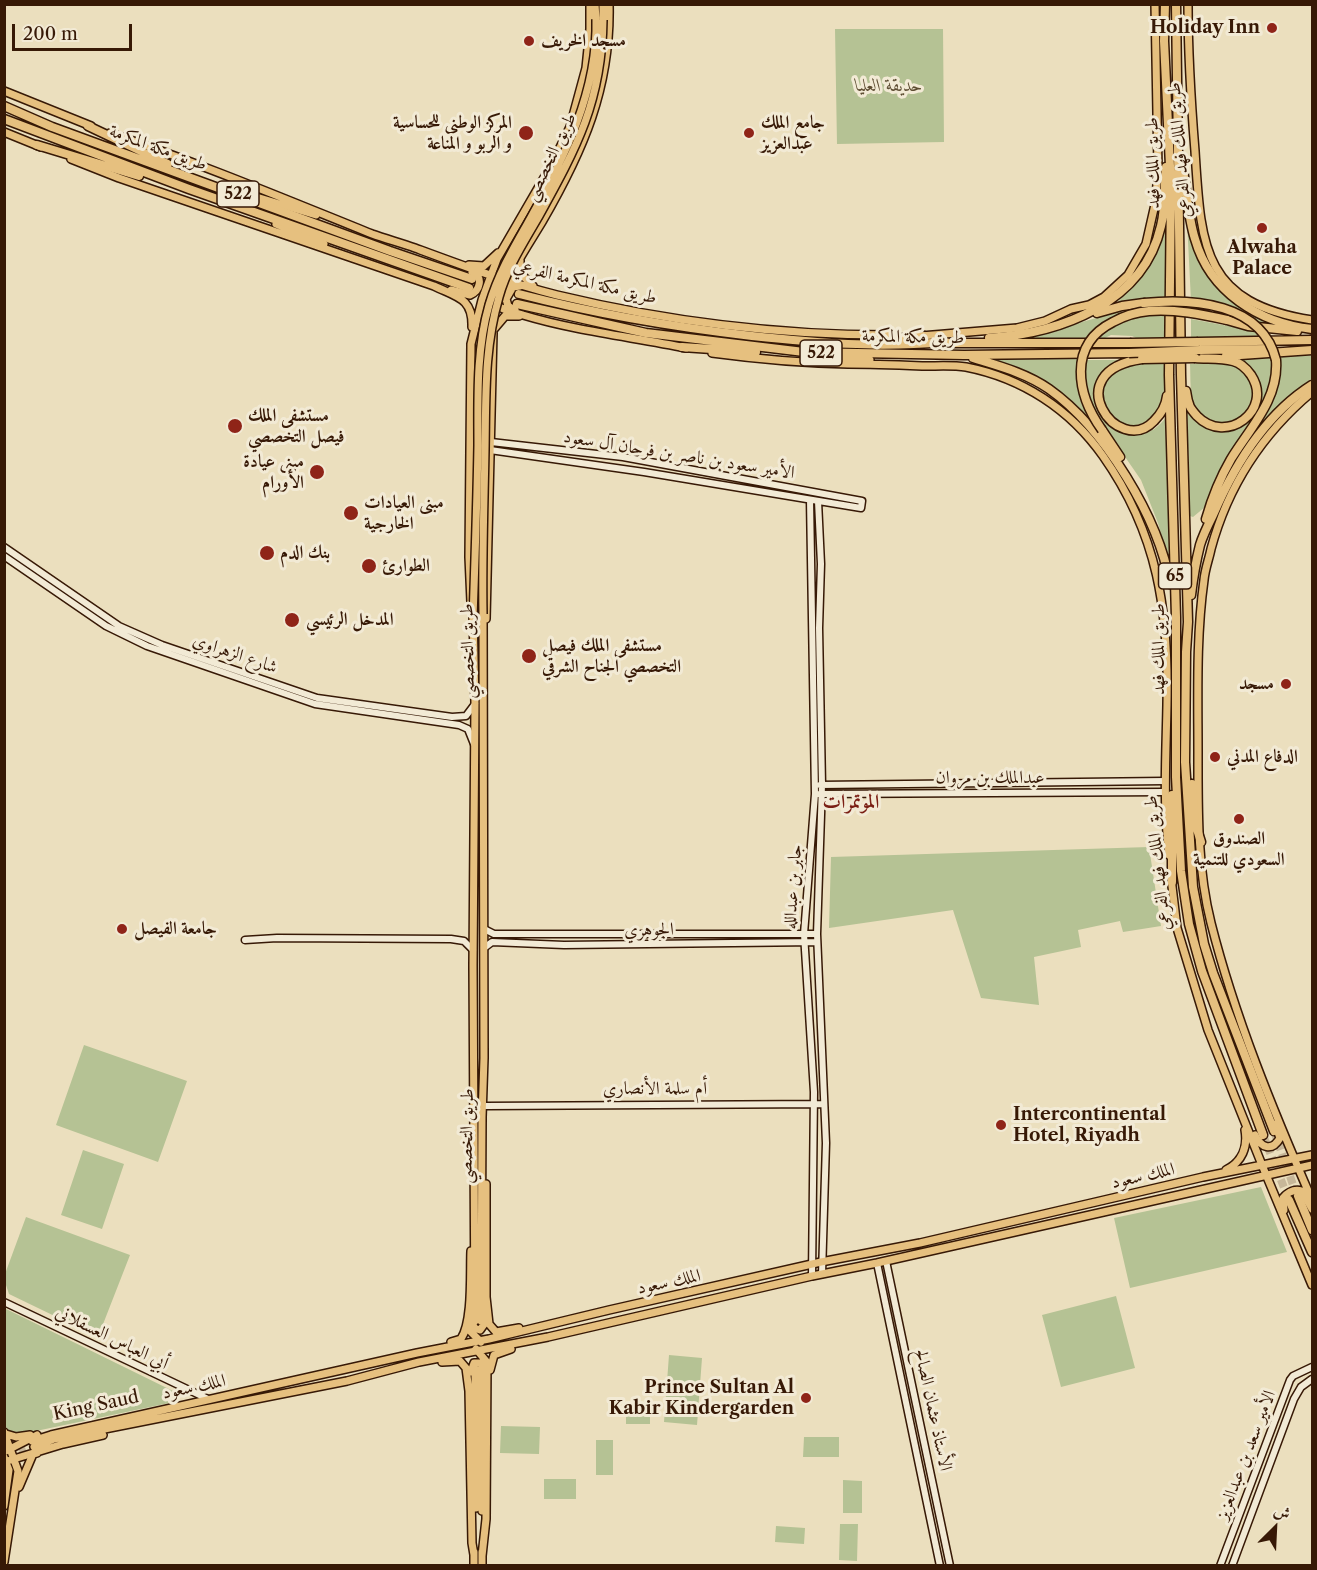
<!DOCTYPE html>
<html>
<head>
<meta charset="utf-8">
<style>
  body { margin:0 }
  #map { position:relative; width:1317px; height:1570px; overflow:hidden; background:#ebdfbe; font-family:"Libre Caslon Text",Amiri,serif }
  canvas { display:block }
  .frame { position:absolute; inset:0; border:6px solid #371906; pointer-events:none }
  .north { position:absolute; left:1245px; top:1498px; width:60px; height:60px; -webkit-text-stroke:4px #f2ead5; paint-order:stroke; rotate:24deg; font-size:16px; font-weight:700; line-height:24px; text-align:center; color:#371906 }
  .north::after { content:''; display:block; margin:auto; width:21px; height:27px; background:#371906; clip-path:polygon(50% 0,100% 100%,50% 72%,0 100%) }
  .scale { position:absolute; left:12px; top:24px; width:120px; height:27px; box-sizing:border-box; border:3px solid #371906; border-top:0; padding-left:8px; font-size:18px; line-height:21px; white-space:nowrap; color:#371906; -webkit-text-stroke:4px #f2ead5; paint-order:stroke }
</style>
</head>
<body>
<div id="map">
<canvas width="1317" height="1570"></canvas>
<div class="frame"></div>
<div class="north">ش</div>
<div class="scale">200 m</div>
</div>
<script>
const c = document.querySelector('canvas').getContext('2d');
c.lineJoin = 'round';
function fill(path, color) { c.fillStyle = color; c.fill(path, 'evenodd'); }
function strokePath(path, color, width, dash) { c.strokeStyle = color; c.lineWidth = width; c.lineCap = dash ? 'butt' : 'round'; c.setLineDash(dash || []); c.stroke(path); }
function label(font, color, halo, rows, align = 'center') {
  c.font = font + ' "Libre Caslon Text",Amiri,serif'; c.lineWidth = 6; c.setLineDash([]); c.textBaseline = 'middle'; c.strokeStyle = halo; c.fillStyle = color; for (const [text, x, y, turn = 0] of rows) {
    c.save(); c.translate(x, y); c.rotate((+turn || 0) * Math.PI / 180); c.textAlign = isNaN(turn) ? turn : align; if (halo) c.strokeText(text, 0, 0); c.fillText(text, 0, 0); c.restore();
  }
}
fill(new Path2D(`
  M835,29H943L944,142L837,144Z
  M1167,214L1169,300L1110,308C1145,279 1157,258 1167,214Z
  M1187,221L1209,274L1267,320L1265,325L1191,301Z
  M1121,311V313L1105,322L1087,339L1025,340L1029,337Z
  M1169,314L1167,340H1140L1132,336L1111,335L1105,338H1097C1118,318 1141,315 1169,314Z
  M1191,319L1255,331L1260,337L1191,338Z
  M1312,355V378C1284,401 1261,428 1238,456L1272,402L1279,382V357Z
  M1270,357L1272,372L1268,393L1218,475L1205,507L1193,517L1190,516L1187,409C1191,413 1195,419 1200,423C1233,448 1276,410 1256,375C1252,368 1245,363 1239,359Z
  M1010,358L1079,359C1073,386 1080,406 1096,429L1069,403L989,360Z
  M1086,360H1121C1071,384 1103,449 1148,432C1157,429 1163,421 1169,414L1171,571L1158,523L1141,480L1092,409L1083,382Z
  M1219,362L1239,367L1254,385L1252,409L1228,425C1222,424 1210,423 1205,419C1188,408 1191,382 1190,364Z
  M1167,363C1167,375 1169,390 1166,401C1162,411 1157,416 1148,421C1113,440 1088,392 1112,373C1127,362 1149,364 1167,363Z
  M1149,847L1161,926L1123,932L1120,921L1078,930L1081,947L1034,957L1039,1005L981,998L953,910L829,928L831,857Z
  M84,1045L187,1081L158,1162L56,1125Z
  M83,1150L124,1164L102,1229L61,1215Z
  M1261,1187L1287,1252L1130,1288L1114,1218Z
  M26,1217L130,1255L98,1337L9,1294L5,1282V1274Z
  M1116,1296L1135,1368L1061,1387L1042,1315Z
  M4,1308L175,1392L174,1402L17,1435L9,1431L4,1424Z
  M669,1355L702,1358L697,1425L664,1422Z
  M626,1406H650V1424H626Z
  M501,1426L540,1427L539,1454L500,1453Z
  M804,1437H839V1457H803Z
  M596,1440H613V1475H596Z
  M544,1479H576V1499H544Z
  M843,1480L862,1481V1513H843Z
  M840,1524H858L857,1561L839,1560Z
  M776,1526L805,1528L804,1544L775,1542Z`), '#b5c294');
strokePath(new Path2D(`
  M481,1324V1355
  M10,1457L34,1447`), '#c7b799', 7, [7, 3.5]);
strokePath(new Path2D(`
  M1274,1131L1297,1196
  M1263,1135L1289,1200`), '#c7b799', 8, [8, 4]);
const secondary = new Path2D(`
  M490,450L644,472L861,508L862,501L623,457L491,442
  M810,500L815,794L804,934L814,1092L812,1276
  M818,501L821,564L819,628L822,785L817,934L826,1143L822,1274
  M4,547L119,626L162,645L317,698L452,717L466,716L475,704
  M4,556L106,626L147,646L315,704L459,725L468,729L474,744
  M820,785L1165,781
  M819,794L1165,792
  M484,929L494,934H817
  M245,940L277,938L451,939L464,941L473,950
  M484,948L492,942L564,945L817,942
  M486,1106L824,1104
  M886,1261L950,1566
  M877,1263L940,1566
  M4,1302L208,1399
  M1220,1566L1290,1380L1293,1376L1312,1367
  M1232,1566L1294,1399L1301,1387L1312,1379`);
const primary = new Path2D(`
  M595,4L596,19
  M603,4V20
  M1188,4C1188,54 1191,102 1195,151C1201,246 1202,303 1312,320
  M4,91L91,126
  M4,132L41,147
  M110,133C199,163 285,199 372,234C386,239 401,243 415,248C461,265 509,283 557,295C665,321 778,335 889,335
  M71,159L119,178L434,286C457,297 473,298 472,327
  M243,193L316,215
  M276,224L324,244
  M520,260V273L533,286
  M469,265L484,266L498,253
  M491,275C490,286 488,297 497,305C503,311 515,312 523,315C576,331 632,337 686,348
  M451,290L470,295C480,291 484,276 472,272
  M501,299C510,271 527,247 542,222C583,151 611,88 609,4
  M515,310L508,306L506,299L513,287L520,286
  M494,329L505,316H519
  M921,336L1017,328L1045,321L1071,309L1089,305L1104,297L1128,275L1146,244L1156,200L1158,168L1155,4
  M712,353C757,359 803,363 848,364C874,364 899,365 925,366C938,366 953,365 966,367C1022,378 1070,409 1103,456C1158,534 1169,611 1167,705C1166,755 1163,805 1169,855
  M833,356L870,360
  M1312,392C1263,433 1228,486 1211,549C1209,559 1205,569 1204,580C1196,637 1198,695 1198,752C1198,808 1197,868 1211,923C1235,1018 1273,1110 1312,1200
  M471,602L469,557L471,344L482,300L497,259L552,164L570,127L586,68L590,29V4
  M473,613L475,703L473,965L475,1321
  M486,619L493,333
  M1171,878L1177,928L1208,1030L1262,1165L1312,1285
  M1255,1135C1261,1148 1272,1152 1280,1138L1275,1124
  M1226,1170C1242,1162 1248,1147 1245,1130
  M486,1184V1297L489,1324L496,1332L519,1328
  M1284,1210L1283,1198C1288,1192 1295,1189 1302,1191L1312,1209
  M472,1319L474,1328L480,1330L485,1323V1316
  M481,1321L482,1117L484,1058L483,614
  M468,1322L470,1331L481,1342
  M451,1342L461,1339C473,1321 470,1273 471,1251
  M476,1349L486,1361L487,1365L486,1519L482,1556
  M442,1362L460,1361L466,1368L469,1391L472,1543L474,1555
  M475,1369L476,1508
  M481,1369L482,1511
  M490,1370L494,1355L511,1349
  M471,1372L474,1363H480L484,1367L485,1370
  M4,1432L18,1471L4,1562
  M6,1434L16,1437L30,1435
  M32,1441L51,1435L417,1353L489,1339L609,1310L821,1262L920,1243L1203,1177L1312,1155
  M34,1447L54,1439L347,1381L419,1362L548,1337L812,1276L877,1263L1312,1165
  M4,1452L37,1435
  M4,1457L9,1470L4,1506
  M4,1462L63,1444L103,1435
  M19,1487L33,1454L37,1453
  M482,1552V1566
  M474,1566V1552`);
const highway = new Path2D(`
  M1165,4L1164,41L1171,187L1169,375L1176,617V777L1181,871L1189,924L1202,971L1263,1135
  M1176,4L1181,375L1188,622L1186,652L1185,762L1193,887L1204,944L1213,973L1274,1131
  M4,106L52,127L390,251L472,279
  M4,119L189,189L469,288
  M88,126L168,164
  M37,145L139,176
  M1183,170C1187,193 1188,217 1195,239C1210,292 1259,323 1312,329
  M519,294C596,314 673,327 752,336C818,343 878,348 943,342L950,343H1130
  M517,304L646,333L804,352L964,355L1129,353
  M1097,313L1122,306L1144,303
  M1227,320L1248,326L1297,331
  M989,338C1060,333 1143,304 1161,226C1166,207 1164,186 1166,167
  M864,341L924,336
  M1198,342L1312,340
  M682,347L756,352
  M1200,350L1268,349
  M1226,356L1312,350
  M973,358C999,366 1026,373 1049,389C1104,428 1159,518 1170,584
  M1142,359C1056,371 1118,459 1154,421C1161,414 1166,406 1167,396
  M1186,391C1187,395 1187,400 1189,404C1190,409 1194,412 1197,416C1226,446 1274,410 1251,375C1246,368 1241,363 1233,361C1221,358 1208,359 1195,358
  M1102,430L1120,457
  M1206,519C1212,498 1220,478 1231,459C1250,428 1279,399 1276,360
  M1191,595C1193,578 1196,561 1200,545C1203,535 1208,525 1213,515C1234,466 1266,414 1312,385
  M1192,784L1195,823L1201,842
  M1172,882V795
  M1298,1196L1312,1230
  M1289,1200L1312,1252`);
strokePath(secondary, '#371906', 9);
strokePath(primary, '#371906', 10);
strokePath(highway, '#371906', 11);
strokePath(secondary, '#f2ead5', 6);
strokePath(primary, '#e6c07f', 7);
strokePath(highway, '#e6c07f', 8);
const primaryBridge = new Path2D(`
  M483,614C482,559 484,505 485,450C486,398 484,348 499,297C507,268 524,242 539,216C577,147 602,101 603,20
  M473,618C475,560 477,503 478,445C478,399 476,350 489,305C498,274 514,247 530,219C564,158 598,92 596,19`);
const highwayBridge = new Path2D(`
  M1144,303C1193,298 1262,303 1276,360
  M1130,343L1198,342
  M1129,353L1200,350
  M1142,359L1195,358
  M1102,430C1077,395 1067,345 1113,322C1124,316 1136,312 1149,311C1175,309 1201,314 1227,320`);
strokePath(primaryBridge, '#371906', 10, []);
strokePath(highwayBridge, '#371906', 11, []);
strokePath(primaryBridge, '#e6c07f', 7);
strokePath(highwayBridge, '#e6c07f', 8);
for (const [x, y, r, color] of [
  [1272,28,6,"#8f2418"],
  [529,41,6,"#8f2418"],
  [526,133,8,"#8f2418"],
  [749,133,6,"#8f2418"],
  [1262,228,6,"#8f2418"],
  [235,426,8,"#8f2418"],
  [317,472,8,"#8f2418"],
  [351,513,8,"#8f2418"],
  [267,553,8,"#8f2418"],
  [369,566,8,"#8f2418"],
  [292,620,8,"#8f2418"],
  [529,656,8,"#8f2418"],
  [1286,684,6,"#8f2418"],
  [1215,757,6,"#8f2418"],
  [1239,819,6,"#8f2418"],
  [122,929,6,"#8f2418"],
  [1001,1125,6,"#8f2418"],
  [806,1398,6,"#8f2418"]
]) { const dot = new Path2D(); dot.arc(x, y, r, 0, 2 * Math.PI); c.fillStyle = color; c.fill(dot); strokePath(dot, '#f2ead5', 2); }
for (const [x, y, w] of [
  [238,194,42],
  [821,353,42],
  [1175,576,33]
]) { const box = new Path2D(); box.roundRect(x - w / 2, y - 13, w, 26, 4.5); c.fillStyle = '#f2ead5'; c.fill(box); strokePath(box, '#371906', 1.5); }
label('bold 16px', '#371906', null, [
  ["522",238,194],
  ["522",821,353],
  ["65",1175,576]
]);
label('bold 18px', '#371906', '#f2ead5', [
  ["Holiday Inn",1260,28,"right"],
  ["مسجد الخريف",541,41],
  ["المركز الوطني للحساسية",512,123,"right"],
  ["و الربو و المناعة",512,144,"right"],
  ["جامع الملك",761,123],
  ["عبدالعزيز",761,144],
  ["Alwaha",1262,248,"center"],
  ["Palace",1262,269,"center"],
  ["مستشفى الملك",248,416],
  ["فيصل التخصصي",248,437],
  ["مبنى عيادة",304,462,"right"],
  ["الأورام",304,483,"right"],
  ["مبنى العيادات",364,503],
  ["الخارجية",364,524],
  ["بنك الدم",280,553],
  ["الطوارئ",382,566],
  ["المدخل الرئيسي",306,620],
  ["مستشفى الملك فيصل",542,646],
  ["التخصصي الجناح الشرقي",542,667],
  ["مسجد",1274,684,"right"],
  ["الدفاع المدني",1227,757],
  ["الصندوق",1239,839,"center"],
  ["السعودي للتنمية",1239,860,"center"],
  ["جامعة الفيصل",134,929],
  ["Intercontinental",1013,1115],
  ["Hotel, Riyadh",1013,1136],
  ["Prince Sultan Al",794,1388,"right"],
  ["Kabir Kindergarden",794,1409,"right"]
], 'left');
label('italic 18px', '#5d4c31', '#f2ead5', [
  ["حديقة العليا",889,86]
]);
label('18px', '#371906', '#f2ead5', [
  ["طريق مكة المكرمة",158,148,20],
  ["طريق الملك فهد الفرعي",1180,150,-95],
  ["طريق التخصصي",551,157,-64],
  ["طريق الملك فهد",1153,163,-91],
  ["طريق مكة المكرمة الفرعي",585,282,13],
  ["طريق مكة المكرمة",913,337,1],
  ["الأمير سعود بن ناصر بن فرحان آل سعود",679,455,9],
  ["طريق الملك فهد",1159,649,-90],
  ["طريق التخصصي",468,651,-91],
  ["شارع الزهراوي",235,654,19],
  ["عبدالملك بن مروان",990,778],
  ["طريق الملك فهد الفرعي",1158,863,-96],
  ["جابر بن عبدالله",793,887,-86],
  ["الجوهري",649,930,-1],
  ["أم سلمة الأنصاري",655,1089],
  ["طريق التخصصي",467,1136,-89],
  ["الملك سعود",1143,1176,-13],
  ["الملك سعود",669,1282,-12],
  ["أبي العباس العسقلاني",112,1338,26],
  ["الملك سعود",194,1387,-12],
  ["King Saud",96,1406,-12],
  ["الأستاذ عثمان الصالح",933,1410,78],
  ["الأمير سعد بن عبدالعزيز",1246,1455,-69]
]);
label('bold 20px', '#7a1f14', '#f2ead5', [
  ["الموتمرات",851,802]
]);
</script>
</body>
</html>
